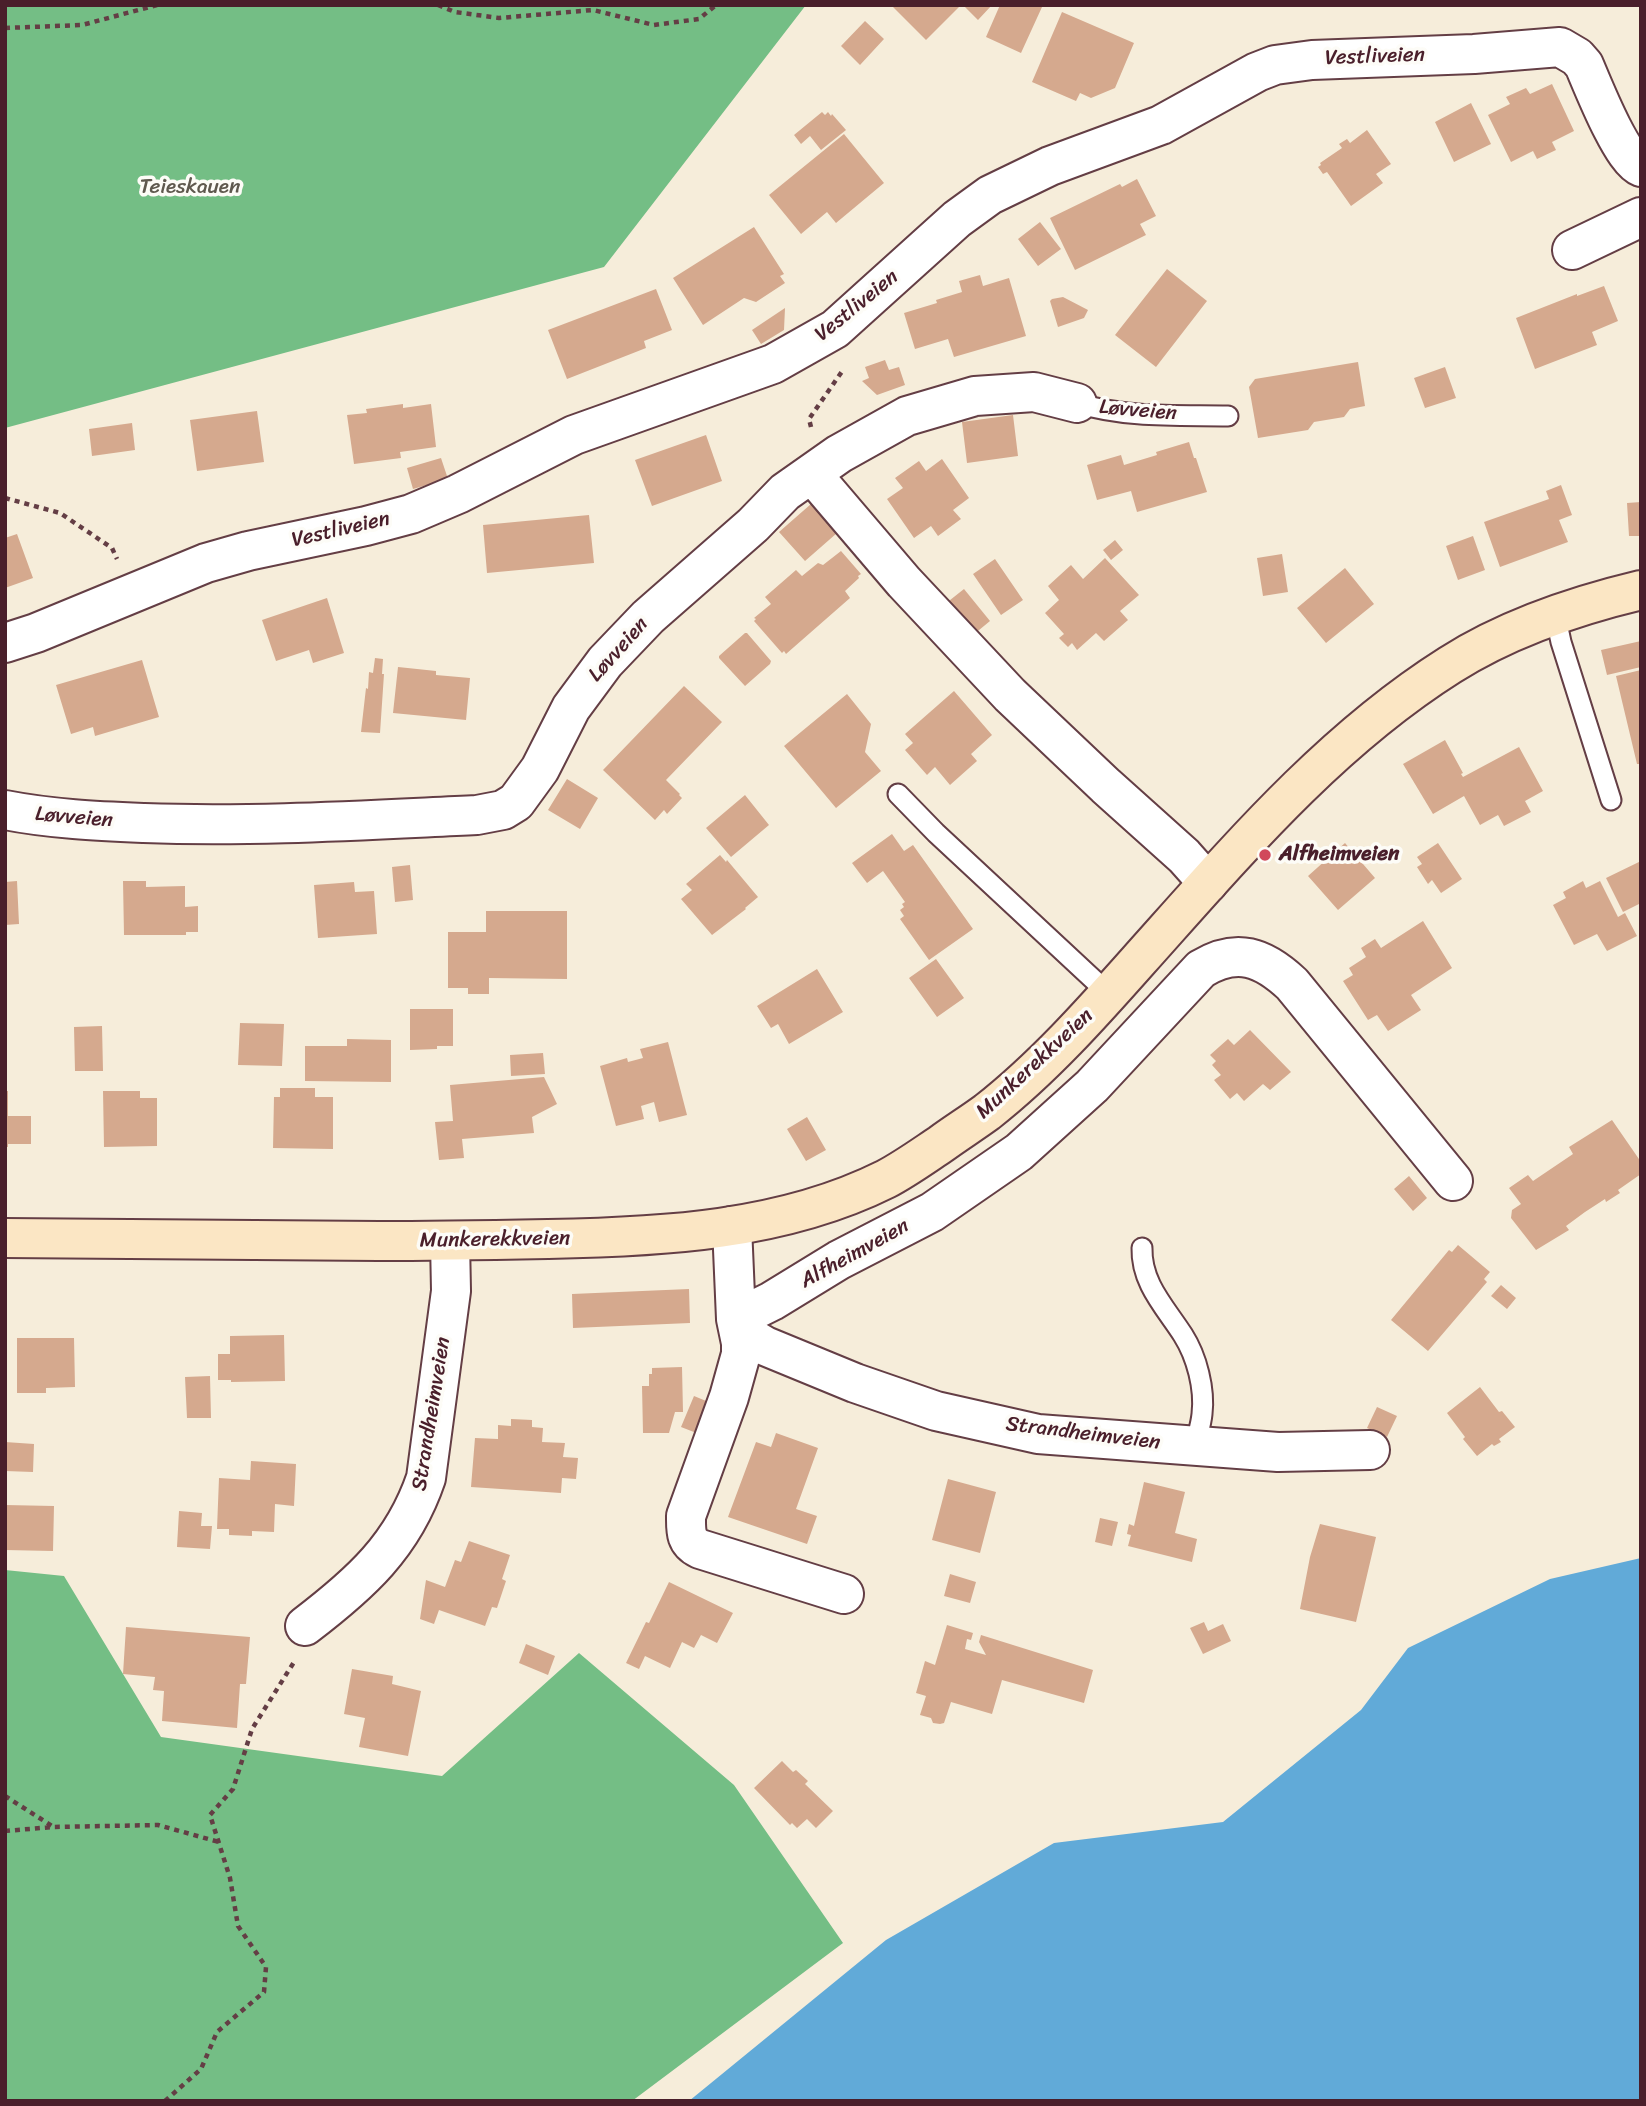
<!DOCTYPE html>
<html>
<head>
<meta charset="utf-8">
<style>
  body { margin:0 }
  #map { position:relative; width:1646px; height:2106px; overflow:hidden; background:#f6edda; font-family:Sriracha,sans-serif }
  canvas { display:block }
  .frame { position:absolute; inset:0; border:7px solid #4a1f2b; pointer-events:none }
</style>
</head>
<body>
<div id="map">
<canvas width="1646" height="2106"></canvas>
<div class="frame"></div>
</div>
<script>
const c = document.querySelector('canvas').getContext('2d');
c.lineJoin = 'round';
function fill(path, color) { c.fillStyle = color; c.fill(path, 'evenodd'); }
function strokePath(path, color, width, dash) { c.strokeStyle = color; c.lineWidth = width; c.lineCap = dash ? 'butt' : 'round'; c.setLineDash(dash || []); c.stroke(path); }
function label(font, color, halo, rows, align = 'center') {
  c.font = font + ' Sriracha,sans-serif'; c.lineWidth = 7; c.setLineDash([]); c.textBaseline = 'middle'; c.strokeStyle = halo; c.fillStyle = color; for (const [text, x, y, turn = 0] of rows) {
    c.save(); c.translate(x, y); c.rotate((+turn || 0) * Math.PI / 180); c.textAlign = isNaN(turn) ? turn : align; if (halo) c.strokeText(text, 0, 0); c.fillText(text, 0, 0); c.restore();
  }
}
fill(new Path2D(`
  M5,5H806L604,267L5,428Z
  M5,1570L64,1576L161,1737L442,1776L579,1653L734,1785L843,1943L632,2101H5Z`), '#74be85');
fill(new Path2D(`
  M1641,1558V2101H689L886,1940L1054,1843L1223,1822L1361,1710L1408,1648L1550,1579Z`), '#61aad8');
fill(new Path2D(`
  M891,5H961L926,40Z
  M963,5H992L978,20Z
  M1000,5H1037L1042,7L1021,53L986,37Z
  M1062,12L1134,43L1115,88L1091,98L1080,93L1076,101L1032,82Z
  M865,21L884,39L860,65L841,46Z
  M1552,84L1574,131L1552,142L1556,150L1537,159L1533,151L1511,162L1488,115L1510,104L1506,97L1526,88L1530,94Z
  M1471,103L1491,144L1454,162L1435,122Z
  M822,112L825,115L828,112L831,116L832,114L846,130L821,150L810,136L801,144L794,135Z
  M1367,130L1391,164L1376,174L1383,183L1351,206L1327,172L1323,174L1318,167L1321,165L1320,163L1342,148L1339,144L1347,139L1350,143Z
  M844,134L884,183L836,223L827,212L801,234L769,195Z
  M1137,179L1156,216L1140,224L1146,235L1075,270L1050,218L1120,184L1122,187Z
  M1040,222L1061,249L1038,266L1018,239Z
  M754,227L784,274L780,276L785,283L756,302L744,298L703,325L673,278Z
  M1167,269L1207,301L1156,367L1115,335Z
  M980,275L983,286L1009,278L1026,336L954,357L948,339L915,349L904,313L937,303L936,300L962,292L959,281Z
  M1604,286L1618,321L1592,332L1597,345L1535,369L1516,318L1577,294V296Z
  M656,289L672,330L644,341L646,348L567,379L548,330Z
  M1063,297L1088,310L1084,318L1058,327L1050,301L1052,299Z
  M785,308L784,330L761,344L752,330Z
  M885,360L889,370L899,367L905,385L877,395L862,381L869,378L865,367Z
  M1358,362L1365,406L1350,409L1344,417L1314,422L1308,430L1258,438L1249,387L1255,379Z
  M1445,367L1456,398L1425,408L1414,378Z
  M403,404V408L431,404L436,447L400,452L401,458L354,464L347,415L367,413L366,409Z
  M257,411L264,462L197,471L190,420Z
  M1013,415L1018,456L967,463L962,422Z
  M132,423L135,450L92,456L89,429Z
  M706,435L722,481L652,506L635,460Z
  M1189,442L1194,458H1196L1207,492L1137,512L1131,491L1097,500L1087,465L1121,455L1124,465L1157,455L1156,452Z
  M441,458L448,479L413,489L407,468Z
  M942,459L969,498L953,510L961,519L938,536L931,526L914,538L887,499L903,488L895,478L919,461L926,471Z
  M1561,485L1572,515L1559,520L1568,542L1500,567L1484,522L1549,499L1546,491Z
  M1641,502V536H1629L1627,503Z
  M811,504H814L837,533L805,561L779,532Z
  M589,515L594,563L487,573L483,525Z
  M17,534L33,578L5,588V538Z
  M1473,536L1485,570L1458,580L1446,546Z
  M1115,540L1123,550L1111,560L1103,550Z
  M841,551L861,574L858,576L859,578L845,591L850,598L786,654L784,651L782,653L754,621L756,619L754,618L771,604L765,597L796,570L802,576L818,563L823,565Z
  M1282,554L1288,592L1263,596L1257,558Z
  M1105,558L1139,595L1120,611L1128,620L1104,641L1096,633L1077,650L1072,643L1068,647L1059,638L1064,634L1045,613L1059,600L1048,586L1071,565L1083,579Z
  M995,559L1023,600L1001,615L973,574Z
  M1345,568L1374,604L1326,643L1297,608Z
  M964,589L990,621L967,640L940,608Z
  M327,598L344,653L313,663L309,650L276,661L262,620Z
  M745,633H747L771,661L770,664L745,686L719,658V656Z
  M1641,641V667L1607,675L1601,650Z
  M375,658L383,659L382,674H384L380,733L361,732L366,688L368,689L369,672L373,673Z
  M142,660L159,717L95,736L93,727L71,734L56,685Z
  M398,667L436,671V675L470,678L466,720L393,713Z
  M1641,670V764H1637L1616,676Z
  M684,686L722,722L666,780L680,794L679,795L682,798L667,814L664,810L655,820L603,770Z
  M954,691L992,735L971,754L977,761L950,785L935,767L927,775L905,750L913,743L905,734Z
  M847,694L871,724L865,752L881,771L836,808L784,746Z
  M1445,740L1463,773L1461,774L1463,777L1519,747L1543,791L1525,801L1531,812L1504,826L1498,815L1480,825L1464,796L1433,814L1403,764Z
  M567,779L598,798L580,829L548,810Z
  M745,795L769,825L731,857L706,828Z
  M892,834L904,851L913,845L973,929L929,960L900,919L904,916L900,910L904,907L902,904L905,902L883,871L867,883L852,863Z
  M1345,843L1375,878L1338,910L1308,876Z
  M1438,843L1462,879L1441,893L1432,880L1428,884L1417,867L1422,864L1417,857Z
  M720,855L726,862L727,860L758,897L745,908L746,909L712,935L681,899L692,890L686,884Z
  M1641,861V903L1623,912L1606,878Z
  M410,865L413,900L395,902L392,867Z
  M17,881L19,924L5,925V882Z
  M123,881H146V887L185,886V907L198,906V932H186V935H124Z
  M1583,881L1586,888L1600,881L1618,917L1625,913L1637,936L1607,951L1597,934L1574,945L1553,905L1566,898L1563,892Z
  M354,882L355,892L374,891L377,934L318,938L314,885Z
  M486,911H567V979L489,978V994H468V988H448V932H486Z
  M1423,921L1452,968L1411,995L1421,1010L1388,1031L1377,1015L1368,1020L1343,981L1353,975L1349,968L1366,957L1361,948L1375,939L1381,948Z
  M936,959L964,998L937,1017L909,978Z
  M817,969L843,1012L789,1044L778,1024L771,1028L757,1006Z
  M410,1009H453V1046H437V1049L410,1050Z
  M240,1023L284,1024L282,1066L238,1065Z
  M102,1026L103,1071H75L74,1027Z
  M1250,1030L1291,1072L1270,1090L1263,1084L1244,1101L1237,1093L1230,1099L1214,1080L1221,1075L1212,1065L1216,1061L1210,1055L1228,1039L1234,1045Z
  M347,1039L391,1040V1082L305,1081V1046H347Z
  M668,1042L687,1115L659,1122L654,1102L641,1106L644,1119L616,1126L600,1066L627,1058L628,1062L643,1058L640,1049Z
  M543,1053L545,1074L511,1076L510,1055Z
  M544,1077L557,1104L532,1117L534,1133L462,1139L464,1158L439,1160L435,1122L453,1121L450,1085Z
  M280,1088H315V1097H333V1149L273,1148L274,1097H280Z
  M5,1091H8V1116H31V1144H8V1147H5Z
  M103,1091H140V1098H157V1146L104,1147Z
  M807,1117L826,1150L806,1161L787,1129Z
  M1612,1120L1641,1162V1174L1618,1190L1620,1193L1606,1202L1605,1199L1585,1212L1566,1226L1569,1230L1536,1250L1511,1218L1512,1210L1521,1204L1509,1188L1528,1175L1533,1181L1573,1154L1569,1147Z
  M1409,1176L1427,1198L1413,1211L1394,1189Z
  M1458,1245L1490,1272L1484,1279L1487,1282L1428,1351L1391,1320L1449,1250L1452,1252Z
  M1501,1285L1516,1298L1507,1309L1491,1296Z
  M689,1289L690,1323L573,1328L572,1294Z
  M284,1335L285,1381L231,1382V1380H218V1354H230V1336Z
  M17,1338H74L75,1387L46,1388V1393H17Z
  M682,1367L683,1412H675L669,1433H643L642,1386H649V1374H652V1368Z
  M210,1376L211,1418H187L185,1377Z
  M1480,1387L1499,1412L1502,1411L1515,1427L1499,1439L1501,1442L1494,1446L1492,1444L1477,1456L1463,1439L1465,1437L1447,1413Z
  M694,1396L711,1403L699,1434L681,1427Z
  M1377,1407L1397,1416L1387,1437L1367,1428Z
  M511,1419L532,1420V1427L543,1428L542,1442L565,1443L563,1457L578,1458L576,1479L562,1478L561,1493L471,1487L475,1438L498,1439V1425L511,1426Z
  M776,1433L818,1448L796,1509L817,1516L807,1544L728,1517L756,1442L771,1447Z
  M5,1442L34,1444L33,1472L5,1471Z
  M251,1461L296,1464L294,1506L275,1504L274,1532L252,1531V1536L229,1535V1529H217L219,1478L250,1480Z
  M948,1479L996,1492L980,1553L932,1540Z
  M1144,1482L1185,1492L1175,1533L1197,1539L1192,1562L1128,1546L1131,1535L1127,1534L1129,1524L1134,1526Z
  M5,1505L54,1506L53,1551L5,1550Z
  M179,1511L202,1513L201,1526H212L210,1549L177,1547Z
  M1100,1518L1118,1522L1112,1546L1095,1542Z
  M1320,1524L1376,1537L1356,1622L1300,1609L1310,1557Z
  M469,1541L510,1555L502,1579L506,1581L497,1608L492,1607L485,1626L439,1610L434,1624L420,1619L426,1580L445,1587L455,1560L461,1562Z
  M950,1574L976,1582L970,1603L944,1596Z
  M669,1582L733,1613L717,1643L701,1635L694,1648L682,1642L670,1668L645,1656L639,1669L626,1663L646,1622L649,1623Z
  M1204,1622L1208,1631L1223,1624L1231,1641L1203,1654L1190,1628Z
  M947,1625L973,1633L971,1640L967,1639L965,1649L986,1655L979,1642L981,1635L1093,1670L1084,1703L1002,1680L992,1714L951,1702L944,1723L940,1724L933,1723L931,1718L920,1715L926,1696L916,1693L925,1661L935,1665Z
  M126,1627L250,1637L246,1684H240L237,1728L162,1721L164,1691L153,1690L155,1677L123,1674Z
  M526,1644L555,1656L548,1675L519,1663Z
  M352,1669L393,1676L392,1684L421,1691L408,1756L359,1747L365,1718L344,1714Z
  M782,1761L793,1772L796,1770L808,1781L805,1784L833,1811L816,1828L807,1819L797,1828L792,1823L790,1825L754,1788Z`), '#d5a98e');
const lane = new Path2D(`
  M1077,403C1126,418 1177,415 1228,416
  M1555,614L1561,642L1611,800
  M898,794L936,833L1109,994
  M1142,1248C1141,1283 1165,1307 1183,1335C1197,1357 1205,1389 1202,1414C1201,1425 1197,1436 1195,1447`);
const street = new Path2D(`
  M1572,250L1641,217
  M823,487L904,582L1010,695L1106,786L1184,856L1208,883
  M5,643L36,633L206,563L248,551L366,526L411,514L458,494L574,435L773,364L835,329L957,219L990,195L1050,166L1161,125L1257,72L1275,65L1312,60L1474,54L1560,47L1577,57L1584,65C1593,86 1622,160 1641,167
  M5,810C51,819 98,821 144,823C255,827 366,820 477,815L503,810L516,802L540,769L571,708L605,662L648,617L753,525L785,492L839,454L907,416L975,396L1034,392L1077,403
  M732,1226L736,1319L750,1337L765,1346L855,1383L936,1411L1038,1434L1278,1452L1370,1450
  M844,1594L700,1549C685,1542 686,1531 686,1516L729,1397L741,1354V1343L736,1319L772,1301L839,1260L932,1212L1019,1152L1092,1086L1201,969C1237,947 1263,957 1292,984L1453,1181
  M305,1626C360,1584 403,1546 426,1478L451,1291L450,1241`);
const secondary = new Path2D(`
  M5,1238C130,1239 255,1240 379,1241C436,1241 492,1240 548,1239C661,1237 782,1231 886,1179C905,1169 923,1156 941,1144C956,1133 972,1123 987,1112C1043,1068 1092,1013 1139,960C1234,854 1328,742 1450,665C1508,628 1574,606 1641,590`);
strokePath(lane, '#643e45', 23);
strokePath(street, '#643e45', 42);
strokePath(secondary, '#643e45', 42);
strokePath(new Path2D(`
  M438,5L455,12L499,18L593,10L654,25L699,19L716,5
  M5,28L82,25L157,5
  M811,427L809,419L843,370
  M5,498L60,513L112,548L117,559
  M5,1796L52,1826
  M5,1831L53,1827L158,1825L219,1842
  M165,2101L201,2069L217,2032L264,1992L266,1967L238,1926L230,1878L210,1815L233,1789L252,1729L294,1662`), '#643e45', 4.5, [5, 5]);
strokePath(lane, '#fff', 19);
strokePath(street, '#fff', 38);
strokePath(secondary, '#fbe6c4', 38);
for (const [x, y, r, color] of [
  [1265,855,7,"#d1495b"]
]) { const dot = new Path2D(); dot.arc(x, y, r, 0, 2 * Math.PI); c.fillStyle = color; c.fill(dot); strokePath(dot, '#fdfcf7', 2.5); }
label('21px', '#4a1f2b', '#fdfcf7', [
  ["Vestliveien",1375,57,-2],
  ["Vestliveien",857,306,-39],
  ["Løvveien",1138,411,5],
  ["Vestliveien",341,530,-13],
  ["Løvveien",619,650,-48],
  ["Løvveien",74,818,5],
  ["Munkerekkveien",1035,1064,-43],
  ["Munkerekkveien",495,1240,-1],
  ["Alfheimveien",855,1254,-29],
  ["Strandheimveien",432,1414,-81],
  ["Strandheimveien",1083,1434,7]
]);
label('21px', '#5f594e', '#fdfcf7', [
  ["Teieskauen",190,188]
]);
label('bold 21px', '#4a1f2b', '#fdfcf7', [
  ["Alfheimveien",1279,855]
], 'left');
</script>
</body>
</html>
